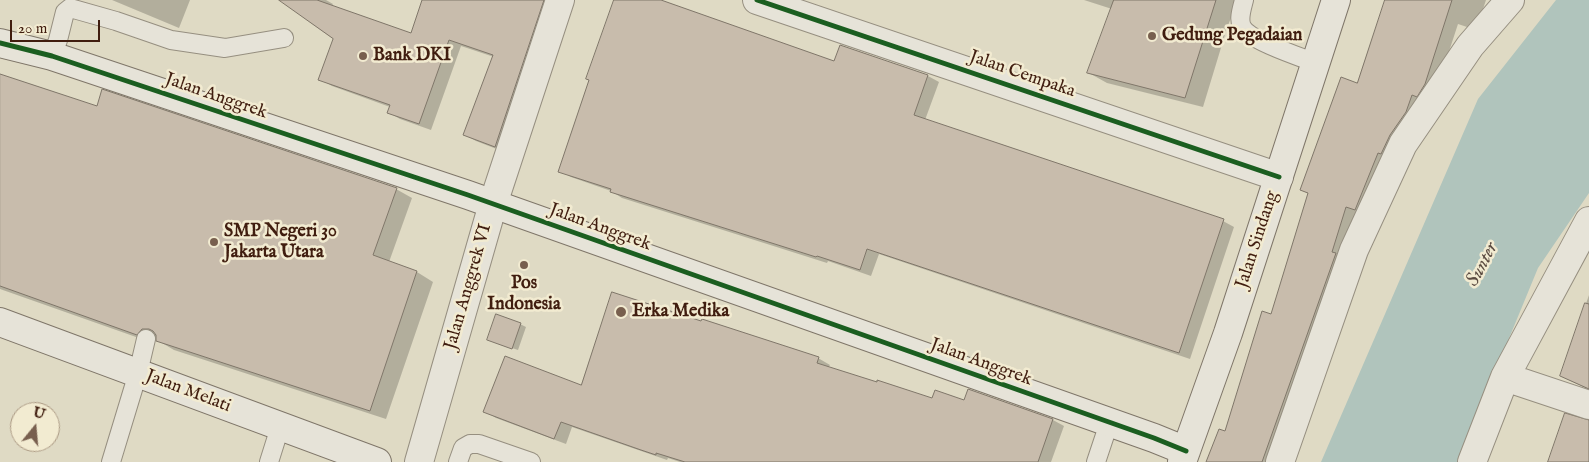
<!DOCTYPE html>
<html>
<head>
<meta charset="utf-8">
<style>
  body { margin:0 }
  #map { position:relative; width:1589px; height:462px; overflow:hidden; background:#dfdac4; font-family:"IM FELL English",serif }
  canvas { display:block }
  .north { position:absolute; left:10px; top:402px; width:50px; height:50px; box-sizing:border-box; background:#f2ebd1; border:1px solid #ab9983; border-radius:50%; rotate:17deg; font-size:14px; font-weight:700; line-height:20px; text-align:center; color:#401d0f }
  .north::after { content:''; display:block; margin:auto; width:18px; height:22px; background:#785f4e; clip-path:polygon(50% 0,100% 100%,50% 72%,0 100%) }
  .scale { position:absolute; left:10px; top:20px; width:90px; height:22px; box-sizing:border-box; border:2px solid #401d0f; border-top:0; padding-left:6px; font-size:15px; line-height:18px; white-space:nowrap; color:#401d0f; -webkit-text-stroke:4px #f2ebd1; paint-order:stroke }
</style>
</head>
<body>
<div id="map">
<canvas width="1589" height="462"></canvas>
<div class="north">U</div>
<div class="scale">20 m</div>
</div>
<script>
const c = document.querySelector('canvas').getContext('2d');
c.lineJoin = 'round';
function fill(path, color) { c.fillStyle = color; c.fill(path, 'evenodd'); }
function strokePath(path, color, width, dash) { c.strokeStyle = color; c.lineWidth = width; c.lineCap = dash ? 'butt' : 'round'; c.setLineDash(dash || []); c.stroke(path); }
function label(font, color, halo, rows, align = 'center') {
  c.font = font + ' "IM FELL English",serif'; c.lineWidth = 5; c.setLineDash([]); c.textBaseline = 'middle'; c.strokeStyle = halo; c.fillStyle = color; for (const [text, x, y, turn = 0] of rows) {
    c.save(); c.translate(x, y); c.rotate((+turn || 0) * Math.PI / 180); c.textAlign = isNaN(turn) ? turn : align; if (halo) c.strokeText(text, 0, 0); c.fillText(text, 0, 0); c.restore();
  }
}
fill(new Path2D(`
  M1556,0H1589V193L1538,268L1458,462H1321L1478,99Z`), '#b0c4bc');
fill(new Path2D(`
  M112,0H190L179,28Z
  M281,0H326L333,4L332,6L412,35L423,0H558L507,153L476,141L465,135L494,57L461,46L431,130L400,119L388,112L390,107L332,86L320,79L335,38Z
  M615,0H657L835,62L928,76L939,82L925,120L1223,221L1234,227L1190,359L879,254L871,276L828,261L827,263L622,198L611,191L571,177L560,171Z
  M1084,0H1238L1227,28L1203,107L1107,83L1089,73L1112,9Z
  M1384,0H1486L1476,30L1458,24L1436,91L1276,462H1208L1226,433L1272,315L1309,194L1301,190L1358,84L1386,1Z
  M0,75L97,108L396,189L412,198L389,262L417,272L433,282L386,419L174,350L157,340L153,343L0,289Z
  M1589,295V390L1561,376Z
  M520,324L526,327L518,350L494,342Z
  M818,358L830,365L828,368L933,400L965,402L1053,420L1064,426L1051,462H680L668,458L667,460L572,427L566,444L496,418L485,411L582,386Z`), '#0003');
const building = new Path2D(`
  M279,0H317L411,33L422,0H544L495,147L463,135L493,55L449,40L419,124L387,113L390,105L318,80L333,39Z
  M614,0H661L834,61L840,45L928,75L914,115L1224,219L1179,353L867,249L860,270L817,256L816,257L610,192L611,189L558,172L589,80L586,79Z
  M1114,0H1216L1185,98L1087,73Z
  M1385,0H1452L1425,84L1417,97L1412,95L1406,112L1390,135L1381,154L1378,153L1355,210L1346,207L1332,252L1336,253L1262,462H1206L1219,429L1225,431L1262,311L1271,314L1308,193L1300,190L1341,77L1357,83Z
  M0,74L97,106L102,89L397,188L373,255L417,271L370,411L156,341V335L153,331L149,329H142L137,335L0,286Z
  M612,292L701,321L702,319L819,357L817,363L877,382V380L932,398L935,390L964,400L968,389L1053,419L1038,462H685L656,453V455L641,450L561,422L554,439L483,412L505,356L581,385Z
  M1585,303L1589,304V389L1560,376Z
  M496,314L521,323L512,349L487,340Z
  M1565,413L1589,420V462H1548Z`);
fill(building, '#c8bcac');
strokePath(building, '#7f7669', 1);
const lane = new Path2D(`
  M1244,0C1242,8 1238,19 1242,27C1249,40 1300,57 1316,63
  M52,56L58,40L65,12L70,8L116,21L171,40L225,48L284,38
  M111,462L138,373L146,339
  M269,462L280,427
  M458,462L463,448L470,444H479L531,462
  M1096,462L1109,423`);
const street = new Path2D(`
  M757,0L1279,177
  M1505,377L1589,405
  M419,462L493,204L560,0
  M1280,462L1354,250L1403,144L1470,46L1510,0
  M1472,462L1505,377L1589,221`);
const secondary = new Path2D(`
  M0,43L52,56L468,195L1154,438L1186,451
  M0,322L377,462
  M1182,462L1228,333L1336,0`);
strokePath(lane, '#968f80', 20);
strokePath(street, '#968f80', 30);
strokePath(secondary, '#7f7669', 30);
strokePath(lane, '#e6e3d8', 18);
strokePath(street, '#e6e3d8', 28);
strokePath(secondary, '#e6e3d8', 28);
strokePath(new Path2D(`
  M757,0L1279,177
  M0,43L52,56L468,195L1154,438L1186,451`), '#1b5e20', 5);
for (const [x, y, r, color] of [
  [1152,36,5,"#785f4e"],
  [363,56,5,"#785f4e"],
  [214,242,5,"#785f4e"],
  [524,265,5,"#785f4e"],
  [621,312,6,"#785f4e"]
]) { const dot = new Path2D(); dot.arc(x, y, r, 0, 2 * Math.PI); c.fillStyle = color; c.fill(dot); strokePath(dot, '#f2ebd1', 2); }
label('bold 18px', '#401d0f', '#f2ebd1', [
  ["Gedung Pegadaian",1162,36],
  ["Bank DKI",373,56],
  ["SMP Negeri 30",224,232],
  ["Jakarta Utara",224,253],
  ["Pos",524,284,"center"],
  ["Indonesia",524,305,"center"],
  ["Erka Medika",632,312]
], 'left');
label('18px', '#401d0f', '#f2ebd1', [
  ["Jalan Cempaka",1022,75,19],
  ["Jalan Anggrek",216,97,19],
  ["Jalan Anggrek",600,228,20],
  ["Jalan Sindang",1258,240,-72],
  ["Jalan Anggrek VI",469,287,-74],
  ["Jalan Anggrek",981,363,20],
  ["Jalan Melati",188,392,21]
]);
label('italic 19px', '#5c4c42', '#f2ebd1', [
  ["Sunter",1483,265,-62]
]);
</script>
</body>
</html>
